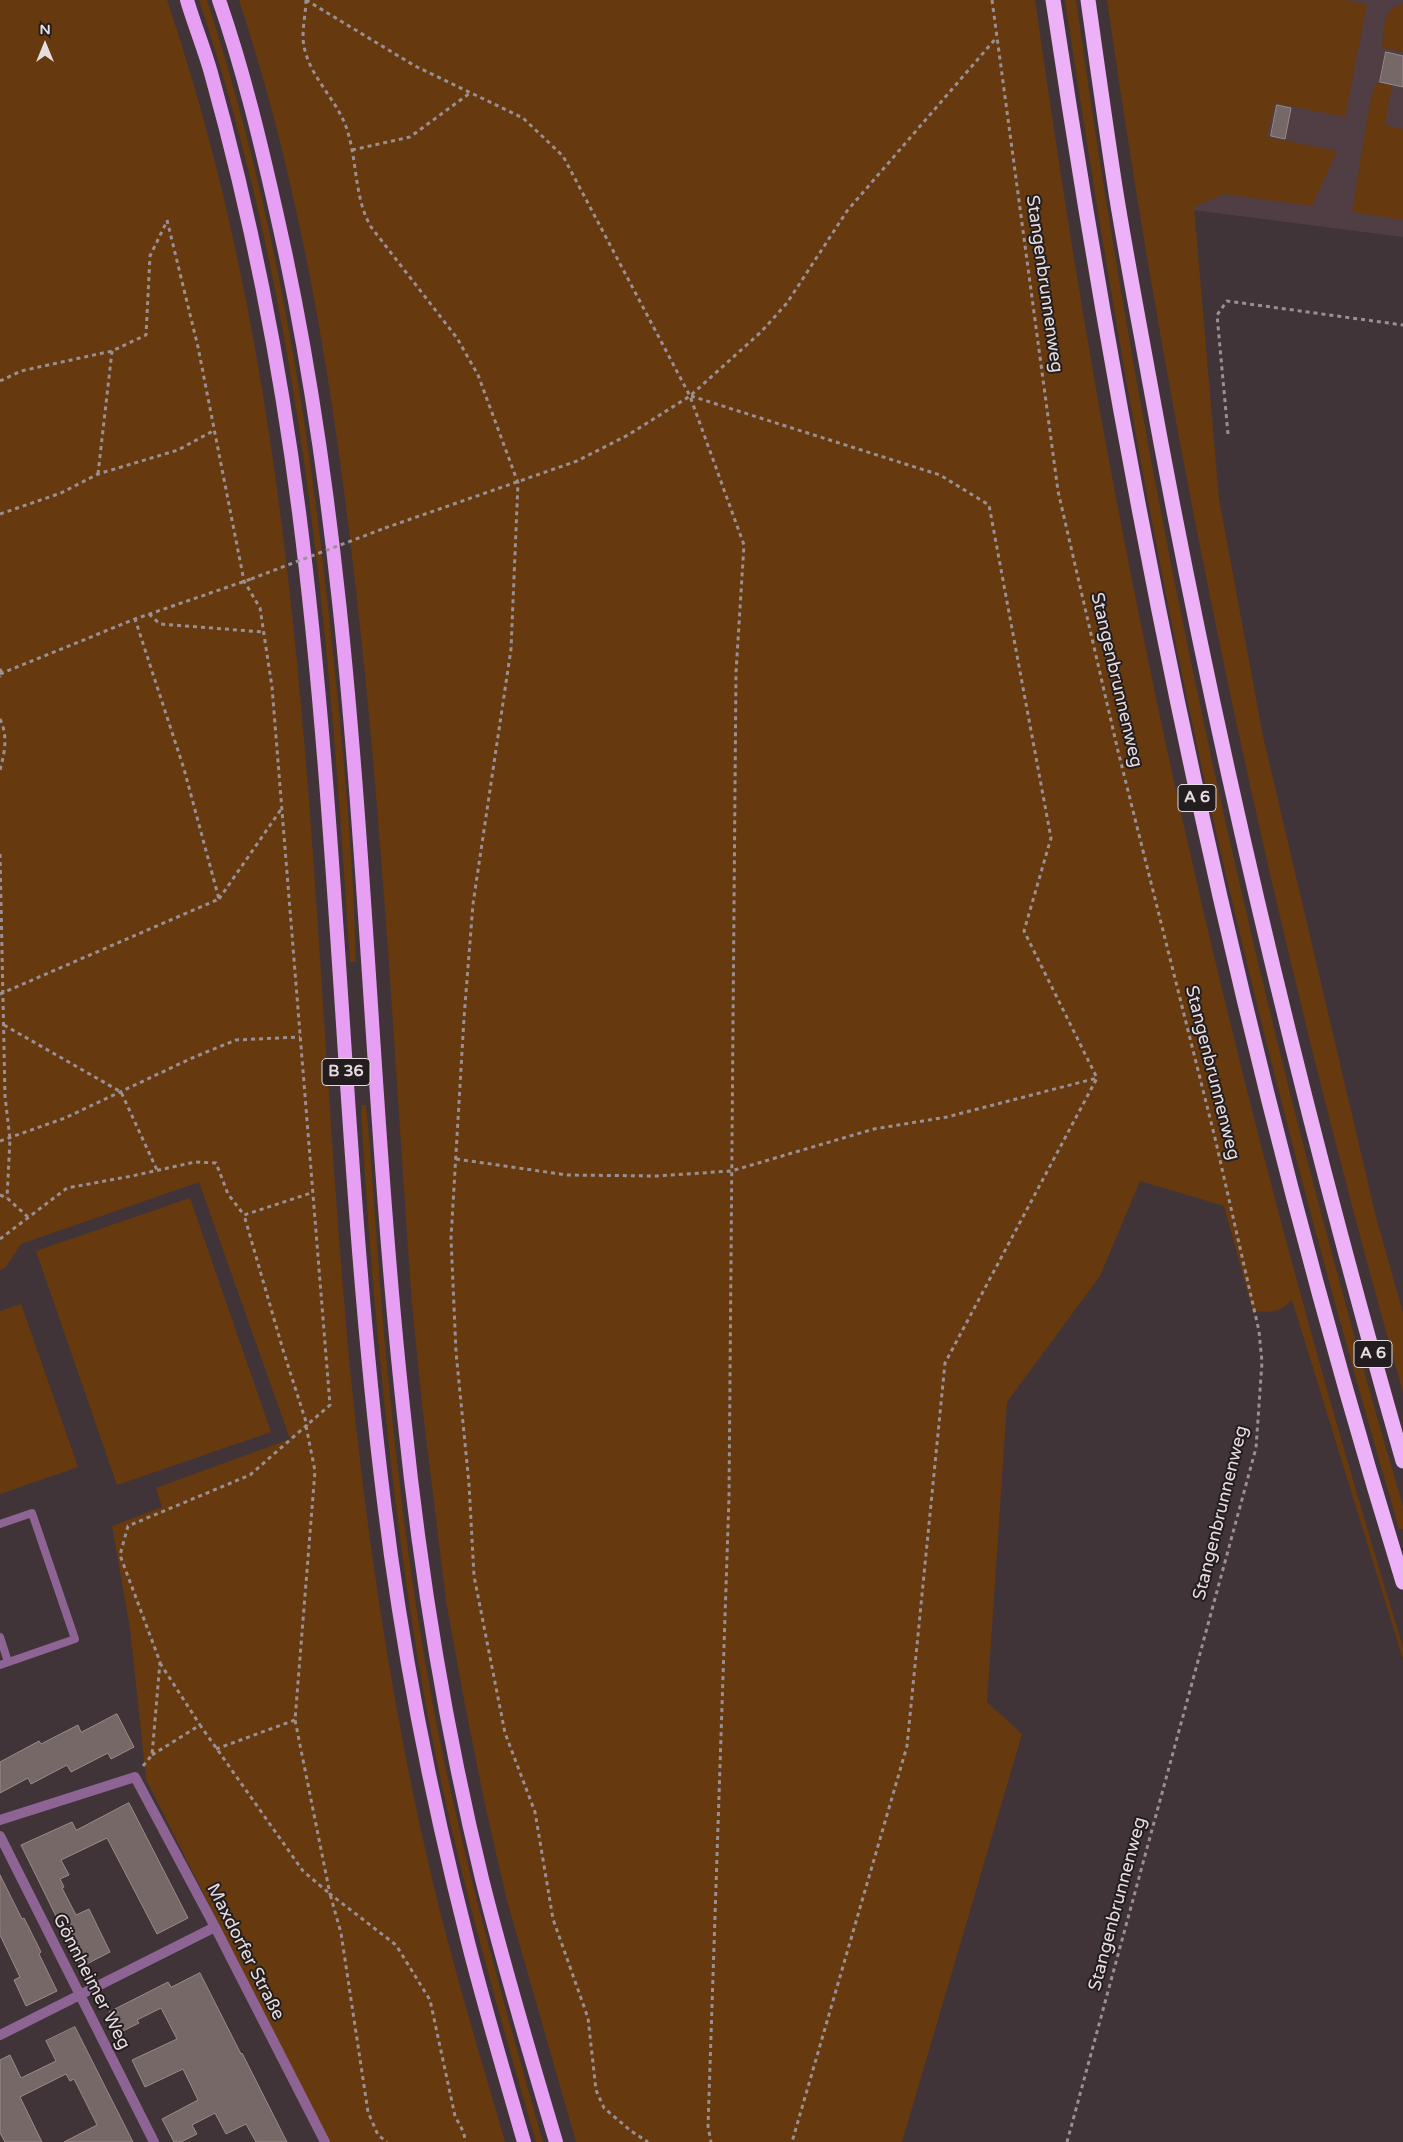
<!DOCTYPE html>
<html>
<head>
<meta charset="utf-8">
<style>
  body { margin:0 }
  #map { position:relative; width:1403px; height:2142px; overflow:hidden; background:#403438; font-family:"Varela Round",sans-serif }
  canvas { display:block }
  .north { position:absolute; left:20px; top:20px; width:50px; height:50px; -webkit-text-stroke:4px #231d1f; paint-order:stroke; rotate:0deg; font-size:14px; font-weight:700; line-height:20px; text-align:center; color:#e5dde0 }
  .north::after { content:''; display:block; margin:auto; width:18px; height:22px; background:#e5dde0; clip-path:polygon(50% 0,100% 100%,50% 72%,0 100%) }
</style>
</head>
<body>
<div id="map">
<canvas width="1403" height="2142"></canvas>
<div class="north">N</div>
</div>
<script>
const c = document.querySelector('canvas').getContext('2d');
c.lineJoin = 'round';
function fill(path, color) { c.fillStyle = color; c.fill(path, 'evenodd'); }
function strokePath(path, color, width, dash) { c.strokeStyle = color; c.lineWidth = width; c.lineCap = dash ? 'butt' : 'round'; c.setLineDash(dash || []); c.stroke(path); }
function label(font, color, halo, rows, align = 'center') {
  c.font = font + ' "Varela Round",sans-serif'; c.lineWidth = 4; c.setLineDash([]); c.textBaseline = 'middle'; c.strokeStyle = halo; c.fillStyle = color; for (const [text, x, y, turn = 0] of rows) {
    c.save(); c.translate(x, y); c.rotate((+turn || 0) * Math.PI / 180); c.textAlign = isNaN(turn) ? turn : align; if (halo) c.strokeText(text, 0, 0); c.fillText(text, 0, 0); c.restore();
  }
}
fill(new Path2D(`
  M1159,0H1403V237L1193,210Z`), '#503e44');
fill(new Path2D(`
  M0,0H167C323,459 306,950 356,1426C373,1579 397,1730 432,1879C453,1967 480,2055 505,2142H328L146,1779L130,1628L112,1526L162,1507L156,1488L290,1439L199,1182L21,1244L5,1268L0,1270Z
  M199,0H207C273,203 308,413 330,625C342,737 353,849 356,962H350C330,638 303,309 199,0Z
  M239,0H1035C1059,168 1085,336 1117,503C1190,889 1288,1272 1403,1647V1659L1292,1300C1276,1314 1274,1312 1253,1311L1224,1206L1140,1181L1100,1276L1007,1402L987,1702L1022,1734L902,2142H576L506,1897L484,1800L464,1700L446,1601L422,1404L412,1304C395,1066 383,827 356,590C334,391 302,191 239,0Z
  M1065,0H1076C1147,510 1258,1013 1403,1506V1529H1399C1336,1312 1277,1095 1226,875C1159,586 1109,293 1065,0Z
  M1107,0H1345L1367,4L1345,117L1275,103L1267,137L1337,151L1312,206L1224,194L1194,207L1219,499L1263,736L1376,1217L1403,1313V1392C1274,935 1174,470 1107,0Z
  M1403,4V52L1382,48C1384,30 1381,8 1403,4Z
  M1376,83L1392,85L1385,125L1403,129V220L1352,212L1370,101Z
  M361,1105H366C373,1177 377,1250 383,1322C394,1448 409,1575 432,1700C460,1850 502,1996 543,2142H536C494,1996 452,1850 425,1700C405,1588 391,1473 380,1359C372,1275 365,1190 361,1105Z
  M190,1198L271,1432L117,1485L36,1251Z
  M21,1304L78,1467L0,1494V1311Z`), '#663a0e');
const building = new Path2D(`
  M1386,52L1403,56V87L1380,82Z
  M1277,105L1291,108L1285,139L1271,136Z
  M117,1714L134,1747L111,1759L108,1753L71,1772L67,1765L31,1784L28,1778L0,1793V1762L39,1741L41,1744L78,1725L81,1732Z
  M129,1803L188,1918L157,1934L107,1838L61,1860L69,1875L60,1879L64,1887L62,1888L76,1915L89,1909L110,1952L81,1967L21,1845L72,1822L76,1830Z
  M0,1875L22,1919L24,1918L41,1952L39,1954L57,1991L26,2006L14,1980L20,1977L0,1935Z
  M200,1973L241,2054L242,2053L287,2142H256L246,2124L226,2134L215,2113L192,2125L197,2134L181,2142H174L162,2119L198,2100L183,2069L145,2087L132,2060L177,2039L161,2008L137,2020L139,2023L119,2033L109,2012L168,1982L171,1987Z
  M75,2027L133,2142H64L97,2125L74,2079L70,2081L66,2074L20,2097L42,2142H5L0,2133V2060L10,2055L21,2078L56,2061L46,2041Z`);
fill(building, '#766866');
strokePath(building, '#9a8b89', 1);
strokePath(new Path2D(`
  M306,0L415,66L523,118L563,156L690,396L744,545L736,672L729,1497L708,2126L711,2142
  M306,0C306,14 301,32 304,46C309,75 334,97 345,124C358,157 353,196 371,227L457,338L478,375L518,483L511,649L473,904L464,1018L451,1238L456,1352L469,1484L474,1576L505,1733L535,1812L553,1919L588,2018L596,2090L604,2108L631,2131L648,2142
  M992,0L1058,491L1118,751L1215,1138L1259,1331L1262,1362L1256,1448L1067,2142
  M352,150L410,137L470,93
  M167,220L198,347L244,581L260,608L272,687L330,1405L307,1425
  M0,381L21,371L112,351L146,335L150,256L167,221
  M691,396L940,475L989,505L1051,838L1024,931L1097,1078L945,1363L907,1746L792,2142
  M1228,434L1217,315L1227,301L1403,325
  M98,474L112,351
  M0,514L61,493L98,474L178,450L213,431
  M385,528L577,461L628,435L690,396L761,332L787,303L847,211L997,37
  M149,614L160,624L263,632
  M0,669L2,673L0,677
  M0,674L135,619L251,579
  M0,719C8,736 5,751 0,770
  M0,854L5,1096L10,1139L7,1198
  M219,899L282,808
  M0,994L219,899L184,769L135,619
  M4,1025L121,1092L157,1170
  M0,1141L65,1118L192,1058L236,1040L300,1037
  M456,1159L567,1175L657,1176L731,1171L874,1129L947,1117L1097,1078
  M0,1195L7,1198L28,1217
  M0,1239L67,1188L132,1176L195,1162L216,1163L228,1194L244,1215L311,1193
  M306,1426L315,1471L295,1720L330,1894L396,1945L430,2000L455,2116L464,2133L465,2142
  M160,1663L200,1725
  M216,1749L295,1720
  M152,1755L200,1725L303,1871L330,1894L341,1933L368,2112L378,2135L387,2142
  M143,1766L152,1755L160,1662L120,1555L128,1526L250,1475L307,1425L283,1350L244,1215`), '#9a9094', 3, [4, 4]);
strokePath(new Path2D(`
  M0,1524L32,1513L75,1639L0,1665
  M0,1637L8,1662`), '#8d6493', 8);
strokePath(new Path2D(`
  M0,1820L135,1777L215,1927L325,2142
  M0,1836L154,2142
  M0,2035L215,1927`), '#8d6493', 10);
strokePath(new Path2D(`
  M187,0C194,24 204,48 211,73C251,216 280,363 299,512C341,841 343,1173 384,1502C402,1651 431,1797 468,1942C485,2009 505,2076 524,2142
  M219,0C243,69 260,140 276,211C367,606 360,1014 404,1416C420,1572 445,1727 482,1879C504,1967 530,2055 556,2142`), '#e69ff2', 14);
strokePath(new Path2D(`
  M1053,0C1133,536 1243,1064 1403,1582
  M1088,0C1097,64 1106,129 1116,193C1126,255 1138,317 1149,378C1215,744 1301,1104 1403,1461`), '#ecb1f6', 15);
strokePath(new Path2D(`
  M251,579L385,528`), '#9a9094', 3, [4, 4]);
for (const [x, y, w] of [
  [1197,798,38],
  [346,1072,48],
  [1373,1354,38]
]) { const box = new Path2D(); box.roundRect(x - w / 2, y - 13.5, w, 27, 4); c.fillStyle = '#231d1f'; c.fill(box); strokePath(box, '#e5dde0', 1); }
label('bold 16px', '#e5dde0', null, [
  ["A 6",1197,798],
  ["B 36",346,1072],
  ["A 6",1373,1354]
]);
label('18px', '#e5dde0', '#231d1f', [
  ["Stangenbrunnenweg",1044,284,82],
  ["Stangenbrunnenweg",1116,680,77],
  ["Stangenbrunnenweg",1212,1073,76],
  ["Stangenbrunnenweg",1221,1513,-76],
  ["Stangenbrunnenweg",1118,1904,-75],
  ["Maxdorfer Straße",245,1952,63],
  ["Gönnheimer Weg",91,1982,63]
]);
</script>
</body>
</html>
